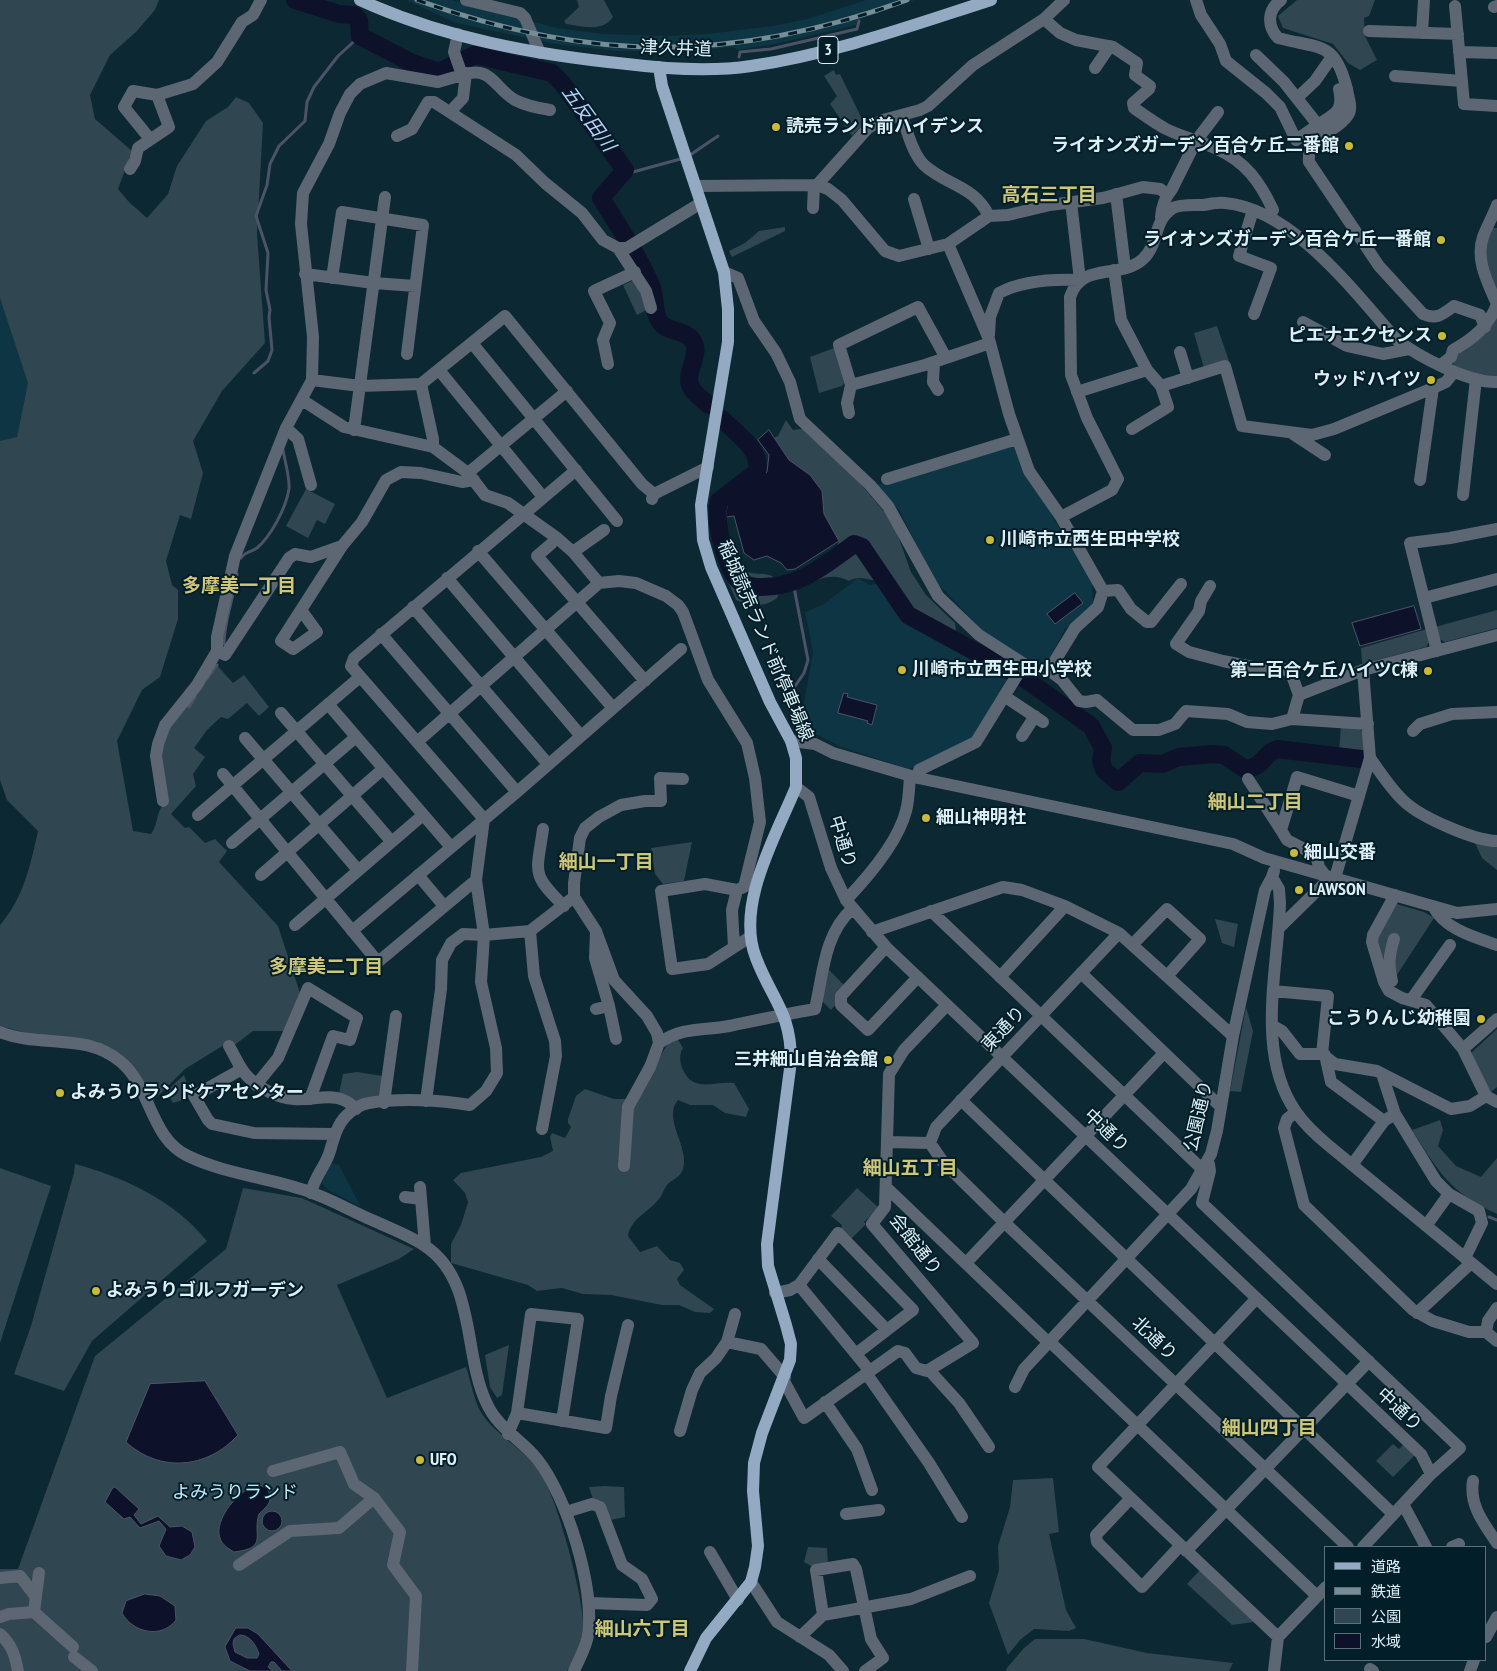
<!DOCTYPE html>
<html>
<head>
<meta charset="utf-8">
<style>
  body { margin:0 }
  #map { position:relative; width:1497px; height:1671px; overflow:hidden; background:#0b2833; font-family:"PT Sans Narrow","Noto Sans JP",sans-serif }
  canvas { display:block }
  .legend { position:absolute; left:1324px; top:1546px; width:162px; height:115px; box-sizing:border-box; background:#021e28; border:1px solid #5a717a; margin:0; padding:6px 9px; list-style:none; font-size:15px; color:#deeef5 }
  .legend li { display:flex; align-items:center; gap:10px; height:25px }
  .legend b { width:25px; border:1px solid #5a717a }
</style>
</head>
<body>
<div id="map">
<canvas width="1497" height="1671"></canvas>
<ul class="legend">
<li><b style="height:6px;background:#94aac2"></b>道路</li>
<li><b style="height:6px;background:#768d96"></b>鉄道</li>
<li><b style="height:14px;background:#304650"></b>公園</li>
<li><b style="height:14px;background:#0e112a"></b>水域</li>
</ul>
</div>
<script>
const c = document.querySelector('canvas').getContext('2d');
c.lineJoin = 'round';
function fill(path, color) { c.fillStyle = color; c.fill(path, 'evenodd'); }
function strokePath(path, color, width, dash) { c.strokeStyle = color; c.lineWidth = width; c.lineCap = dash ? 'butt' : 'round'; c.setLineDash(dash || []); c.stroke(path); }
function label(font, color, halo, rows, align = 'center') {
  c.font = font + ' "PT Sans Narrow","Noto Sans JP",sans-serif'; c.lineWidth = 4; c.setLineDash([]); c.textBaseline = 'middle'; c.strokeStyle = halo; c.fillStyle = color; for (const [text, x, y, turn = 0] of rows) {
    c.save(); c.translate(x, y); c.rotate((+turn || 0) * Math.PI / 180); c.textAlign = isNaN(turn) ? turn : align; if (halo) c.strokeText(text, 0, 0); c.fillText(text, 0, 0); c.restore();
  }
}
fill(new Path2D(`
  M406,0H452L557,28L603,34L667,36L707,34L773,26L807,19L866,0H915L858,20L856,25L775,44L738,50L732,47L697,51H617L555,44L456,23Z
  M0,269L58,367L0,601Z
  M1013,443L1024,474L1049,510L1084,570L1092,578L1093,606L1065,629L1047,663L1035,664L985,633L935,581L899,510L874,486Z
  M858,578L870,585L880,583L910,624L951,645L1010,680L972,740L909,769L841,747L800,726L813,652L805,612L824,604Z
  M331,1163L339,1165L361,1207L328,1190L322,1183Z`), '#0d3543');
fill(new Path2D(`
  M0,0H159L155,10L136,32L110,55L90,95L95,119L132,151L118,189L129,202L147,218L168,194L177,166L206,121L228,107L236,97L249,103L263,123L257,234L265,343L222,391L193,441L203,473L191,519L180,515L166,561L172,585L178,590V619L160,677L142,690L117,741L133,831L151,834C159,823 156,810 166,801L160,751L171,723L214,662L233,683L244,675L269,707L259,716L247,703L228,719L221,717L207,730L194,748L205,757L193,774L196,786L171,814L185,828L189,827L205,843L215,839L227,851L219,862L278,926L300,993L285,1031H253L236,1044L224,1045L185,1069L153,1101L98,1042L69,1037L34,1035L0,1026V925C24,897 30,866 38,831L7,800L0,780V441L17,437L28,383L0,298Z
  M577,0H604L613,17C602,33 582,26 566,24L564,21L579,7Z
  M1297,0H1375L1369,16L1364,18L1365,36L1377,60L1360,70L1348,63L1333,44L1283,28L1278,16Z
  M834,70L836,75L840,74L864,123L852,136L830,104L837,96L824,76Z
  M785,227V231L732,257L729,251L745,243L759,231Z
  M1492,228H1497V294L1483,253Z
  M634,280L648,309L637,315L623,285Z
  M1497,318V378L1477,376L1453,365L1457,354Z
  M1217,326L1229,361L1204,368L1194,333Z
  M834,348L844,383L842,386L819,393L810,357Z
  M786,420L793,430L806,428L859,482L893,522L911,572L926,595L955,623L956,630L948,640L913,621L881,580C869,582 860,574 849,581C833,573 822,578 807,584L798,575L837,548L839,541L823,514L822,491L810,475L789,460L774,438L778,436Z
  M306,489L335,504L325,524L317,520L308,538L286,526Z
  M738,565C751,580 766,568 777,580L778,597C766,608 750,606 736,600L724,572L726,568Z
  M1497,610V628L1445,642L1438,638L1435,627Z
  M1427,629L1430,641L1426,647L1362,664L1361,648Z
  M1341,725L1357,726L1363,733V755L1339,753Z
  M692,842L684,881L663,884L655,874L651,848Z
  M1475,843L1497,846V870L1482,858Z
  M1397,904L1424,912L1434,918L1393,981L1389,982L1377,938Z
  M1215,919L1238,924L1234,947L1222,943Z
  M826,967L844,985L836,1004L831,1010L820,999Z
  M1246,1007L1253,1031L1241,1092L1230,1091Z
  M1497,1029V1087L1490,1093L1471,1053Z
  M677,1038L683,1048C679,1053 680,1062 682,1068C693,1094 713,1081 734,1083L749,1109L746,1117L725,1113L713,1105H690L678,1100C662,1119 690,1147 683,1169C680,1178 672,1179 667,1185C664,1189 662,1195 659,1199C649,1212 631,1218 628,1236L640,1252L657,1246L670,1260L680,1263L684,1270L677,1279L680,1285L714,1309L710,1313L695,1312L679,1305H662L611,1295L583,1294L562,1288L537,1291L528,1285L451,1263V1244L461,1225L468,1202L465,1193L453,1180L461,1173L541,1157L553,1151L550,1137L552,1133L565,1138L571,1127L568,1123V1119L576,1096L585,1089L614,1099H628L647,1079L668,1043Z
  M357,1072L383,1076L379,1100L357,1101L339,1094L343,1074Z
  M184,1075L189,1089L183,1093L186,1099L173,1103L166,1091Z
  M1440,1120L1443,1130L1438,1146L1456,1166L1481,1177L1497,1158V1214C1450,1193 1438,1171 1412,1130Z
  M75,1164C124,1177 175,1201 207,1241L92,1341L64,1391L14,1374L31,1326L74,1173Z
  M0,1168L51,1186L0,1343Z
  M243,1188L302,1198L414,1249L399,1259L337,1285L387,1398L466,1367C471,1381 474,1402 482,1414C497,1436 526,1450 541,1474C557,1498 582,1592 583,1621C584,1639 576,1656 567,1671H0V1569H18L95,1356L226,1249Z
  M857,1188L879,1208L864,1222L866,1224L851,1239L841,1229L842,1225L831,1216Z
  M509,1345L502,1395L497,1398L490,1387L485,1355Z
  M1393,1444L1399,1449L1404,1444L1415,1455L1393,1477L1376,1461Z
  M1053,1478L1059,1532L1049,1534L1066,1610L1076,1628L1069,1631L1034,1629L1020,1640L1008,1655L989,1603L999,1570L998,1546L1010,1507L1013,1480Z
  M605,1486L624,1487L625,1517L610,1520L593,1499L589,1487Z
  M808,1547L827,1548L828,1564L813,1567L804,1562Z
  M1200,1570L1254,1622L1232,1625L1187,1584Z
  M1035,1639H1084L1147,1653L1233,1663L1229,1671H1007L1006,1669L1024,1648Z`), '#304650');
const water = new Path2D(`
  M769,430L789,460L810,475L822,491L824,514L839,541L795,569L787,570L781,563L767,556L754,560L744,553L734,516L726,517L727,505L767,472L769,455L758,440Z
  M1075,593L1083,603L1055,624L1047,614Z
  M1414,606L1421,629L1360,646L1352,623Z
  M844,693L848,694L847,697L877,705L872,725L867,723L868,721L838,713Z
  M205,1381L238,1435C207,1469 160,1473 126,1442L150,1384Z
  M259,1485L267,1488C274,1502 268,1505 259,1514C252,1535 269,1548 234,1552C229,1549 222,1545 220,1538C213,1520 240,1487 259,1485Z
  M115,1487L139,1509L134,1515L141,1524L158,1516L170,1527L182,1526L192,1532L195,1547L190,1555L181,1560L166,1556L159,1546L166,1529L159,1521L140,1528L130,1517L124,1519L105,1502L112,1489Z
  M262 1521a10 10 0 1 1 20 0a10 10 0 1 1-20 0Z
  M145,1594L160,1596L175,1606L176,1620C162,1639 133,1633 122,1613L126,1601Z
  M236,1628H248L258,1634L292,1671H282L274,1662H271L268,1667L273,1671H250L230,1661L225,1647ZM240,1635C250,1635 256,1645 259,1654L257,1658H247L235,1652L233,1644L234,1639Z`);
fill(water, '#0e112a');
strokePath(water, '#4c5367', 1);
strokePath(new Path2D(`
  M739,57L740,52L771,49L857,29L859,21
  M690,155L718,136
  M625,170L633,172L684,158
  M254,373L268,361L272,350L269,317L270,310L266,290L268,253L256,216L267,185L270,164L279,146L305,121L307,102L314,87L338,56L360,36
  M241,558C244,552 251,552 257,548C271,536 286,508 289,489C290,478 285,462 283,450
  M224,644C224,621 234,597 237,574
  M207,679L217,665
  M789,695L804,673L808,660L793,582
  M189,707L195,697
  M1489,1217L1497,1220`), '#4c5367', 3);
strokePath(new Path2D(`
  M295,0L339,14L354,15L359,20L360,36L410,62L439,72L475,55L552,73L562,83L625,170L601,198C619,227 638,255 651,285C656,297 653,313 660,322C668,333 685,329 693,341C702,356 682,374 692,389C696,395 703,400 709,405
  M722,419C737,434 762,450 757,472L719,501C715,518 720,538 725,554C729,563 732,575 739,581C745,586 751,586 757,587C797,589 824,566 854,544L862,547L908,615L1014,673
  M1021,676L1091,726L1103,748L1101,761L1104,770L1118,782L1140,763L1162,764L1179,757L1213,754L1224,755L1245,769C1263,768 1264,753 1277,749L1361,759`), '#0e112a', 18);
strokePath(new Path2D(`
  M466,0L520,13L525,18L540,53
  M1196,0L1201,15L1220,44L1226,61L1266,93L1280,107L1296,140L1318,125
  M1281,0C1267,10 1267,26 1278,38C1321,49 1335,41 1347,89C1348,97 1353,108 1348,115C1337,133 1306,135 1309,162L1379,266L1423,314C1437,320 1443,314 1454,306L1480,315L1485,327
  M1455,6L1464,104L1497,106
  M1494,7L1497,6
  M1044,19L1060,33L1076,40L1113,47L1137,63L1135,75L1150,86L1149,89L1133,103L1134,108C1144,115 1155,123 1166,129C1182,137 1201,141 1217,149C1246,162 1260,182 1273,210L1269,217
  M1369,31L1458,34
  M1422,33L1424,0
  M1459,52L1497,53
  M1256,55L1284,82L1318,125C1335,113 1344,112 1339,89
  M1095,68L1110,46
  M462,75C492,65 494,88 515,100C526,106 538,108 550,110
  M1395,76L1462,81
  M1297,98L1315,81L1329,61
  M450,112L463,98L466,73
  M902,116C907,130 912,153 924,165C947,186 974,185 989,216
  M397,136L412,129L428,102H434L516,155L545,183L582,213L603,240L618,248L646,291L651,308
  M150,139L124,107L133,91L157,95
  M130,169L135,161L138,148L169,127L157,95L193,84L217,62L242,22L253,15L261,0
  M817,185L868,128L883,120L920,110L928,106L973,65L1044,19L1064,0
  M696,186L817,185L828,189L842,200L885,251L899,256L948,244L989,216L1008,215L1050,205L1103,198L1143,187L1160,189L1167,194
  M1116,194L1125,268
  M914,199L929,249
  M813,208L814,185
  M1253,210L1239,256L1271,268L1254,314
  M1161,217C1162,205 1165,198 1172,189L1196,141L1218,112
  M618,248H627L701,203
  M1114,270L1121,320L1147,370L1161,386L1168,407L1132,429
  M724,272L738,278L754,321L776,353L790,382L800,419L870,485L888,506L938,596L979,635L1032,669H1047L1053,664L1075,628L1098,607L1103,591L1061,517L1029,471L1009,414L989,339L948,244
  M305,274L374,283L415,286
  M332,278L342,212L423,225L407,354
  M1303,322L1347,346L1383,354L1409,349
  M989,335L990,317L999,293C1021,281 1055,279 1080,280L1071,202
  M472,343L617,521
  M1180,352L1188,378
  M934,362L933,382L938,390
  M608,364L603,340L610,323L594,291L635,272
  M1442,364L1451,357L1453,350C1473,339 1489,326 1497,304C1488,283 1475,260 1483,237C1487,226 1493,216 1497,205
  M439,370L543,497
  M312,380L360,386L421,384L505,316L642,484L654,494
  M421,384L433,439V447
  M851,385L925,365L990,343
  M1161,386L1225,366L1242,426L1312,435L1334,429L1433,388L1446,382L1454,372
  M1077,392L1147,370
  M302,400L344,427L433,447L468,473L485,495L508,503L557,538L573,552L599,583
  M849,413L847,403L851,385L839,345L918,307L946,358
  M286,428L298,439L311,485
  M354,430L385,197
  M1293,434L1325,455
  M468,473L567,391
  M887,479L1017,439
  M1420,480L1433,388
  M1463,495L1476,379
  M652,499L654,494L708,467
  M1061,517L1112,490L1118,479L1087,418L1071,375L1070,297C1082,261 1120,280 1143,259C1159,245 1153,220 1173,208C1180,204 1194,205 1203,205C1210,204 1218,202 1225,203C1293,209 1355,293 1397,340C1419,357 1469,383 1497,382
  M551,544L537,556L645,681
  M478,551L613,708
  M573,552L604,530
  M447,578L581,736
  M1210,586L1201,601L1199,611L1176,644L1189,652L1223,661L1257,668L1284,669L1291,673L1299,695
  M1103,591L1118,590L1131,609L1147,622H1151L1181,584
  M1424,598L1497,579
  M413,607L548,764
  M301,610L317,632L293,649L281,641L342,546L362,522L386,480L401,472L421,473L462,482L474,480
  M381,634L517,792
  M217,651L225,655L289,558L295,554L311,557L342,546
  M1437,651L1410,543L1450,538L1497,529
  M1047,669L1062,680L1079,701L1086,702L1097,700L1133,730H1159L1175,724L1186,711L1228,714L1247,722L1272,724L1292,719L1368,724
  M1004,696L1043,722
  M328,704L451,847
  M281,713L391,841
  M1292,719L1299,695L1363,670L1497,635
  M1413,731L1420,724L1452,714L1497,712
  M1022,736L1035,716
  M245,738L358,870
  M791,741L815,744L833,753L918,778L1233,844L1264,858L1457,913L1497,909
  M417,742L599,583L619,581L636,583L666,596L678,605L683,612L708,680L747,743L755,778L760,822L744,887L737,890
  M1370,758C1381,773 1391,790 1406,803C1423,818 1475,841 1497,841
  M223,774L378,962L476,880
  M918,778L919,770L976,742L1024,664
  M1248,779L1281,830
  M796,787L809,797L831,868L846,900L886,947L1421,1454L1431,1474
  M163,801L156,756L158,744L165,725L197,685L217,651V637L235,556L286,428L312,380L313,337L301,224L303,193L329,144L340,113L350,94L360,84L386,73L438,82L462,75L454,52L458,34
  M198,815L360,677
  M543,829C537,873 530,873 564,906
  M232,843L356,737
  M1274,871L1272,877L1279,889L1280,903C1278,970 1255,1053 1296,1112C1305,1125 1316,1135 1328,1145L1497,1284
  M261,875L383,769
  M418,875L444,906
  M1325,875L1319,867L1316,855L1287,840L1281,830L1297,777L1359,796
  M1335,878L1370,758L1363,670
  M1395,895L1373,935L1372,942L1384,982L1389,991L1402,998L1426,1005L1463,1049L1486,1096L1497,1102
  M846,900C867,878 898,842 906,811C909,800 909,788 910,776
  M1433,906C1444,929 1474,937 1497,945
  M931,911L1203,1170
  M295,925L423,815
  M1279,928L1331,877
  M352,931L517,792L681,649
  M530,931L534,976L555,1041L556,1056L542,1129
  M596,931L595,958L609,1006L616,1039
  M872,932L1003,887L1022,890L1065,906L1119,933L1233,1036
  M1119,933L936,1127L930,1143L943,1162L1004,1222L1348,1547
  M1133,944L1167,909L1200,939L1168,975
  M734,947L732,910L737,890L705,884L661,891L672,969L708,964L750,937
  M886,947L841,996V1005L868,1030L918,977
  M1081,973L1221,1107
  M1000,977L1065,906
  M1392,981C1388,965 1389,955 1394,939
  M1273,991L1328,996L1322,1054
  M1411,1000L1450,945
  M596,1009L609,1006
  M1273,1026L1282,1031L1300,1054H1322L1335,1064L1377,1071L1451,1109L1470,1106L1486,1096
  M0,1032C40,1048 86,1032 121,1062C151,1087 150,1138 188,1156C223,1173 264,1177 301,1189C325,1196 349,1210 372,1220C389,1228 409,1235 425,1246C476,1280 463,1352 486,1402C498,1429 520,1438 537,1459C567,1496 595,1588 588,1635C586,1648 579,1659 574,1671
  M659,1043C684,1026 702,1031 729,1026C758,1020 786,1014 815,1009C823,975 824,934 852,909
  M229,1046C235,1056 240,1070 249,1078C261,1089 278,1098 294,1099C317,1101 338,1089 356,1109
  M1463,1049L1497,1019
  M1325,1055L1331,1082L1384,1121
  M242,1069L194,1096L208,1120L212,1124L254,1133L335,1134
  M1382,1074L1395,1114L1436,1181L1449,1194L1479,1211L1482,1223L1465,1258
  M256,1085L278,1058L308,988L357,1018L350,1040L333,1036L310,1099
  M961,1100L1393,1514
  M426,1101L441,989L442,960L451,943L463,934L484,935L530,931L574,897
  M384,1103L396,1016
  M1296,1112L1287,1119L1284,1128L1304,1205L1413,1310L1433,1321L1469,1332H1486L1497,1341
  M887,1142L930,1143
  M1209,1164L1210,1171L1202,1203L1460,1448L1431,1474L1363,1547
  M1352,1165L1384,1121L1390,1117
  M624,1166L628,1107L650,1067L659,1043L657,1033L647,1016L614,980L596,931L574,897V883L580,838L585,828L599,817L621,805L645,801H661L660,778L683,779
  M420,1187L425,1246
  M887,1188L1048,1342
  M311,1193C314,1178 324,1168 329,1154C333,1142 336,1126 346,1116C352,1110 361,1104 369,1103C399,1098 440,1100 470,1105L486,1091L497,1073L496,1048L481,982L484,935L476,880L484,819L351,666L354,658L576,470
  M405,1197L421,1199
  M1426,1226L1449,1194
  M818,1259L887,1330
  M966,1263L1164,1053
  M799,1285L869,1370
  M775,1293L790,1290L799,1285L838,1233L913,1310L857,1353
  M1256,1299L1098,1467L1278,1637
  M1417,1313L1471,1263
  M1486,1332L1488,1321L1497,1308
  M1049,1341L1317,1596
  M727,1342L735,1314
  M929,1370L959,1403L989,1447
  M866,1373L929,1463L962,1517
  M784,1381L804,1418L898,1351L905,1353L916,1368L927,1371L973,1343L872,1224L885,1207L889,1074L904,1050L947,1005
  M1015,1387L1024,1369L1191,1189L1211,1154L1217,1131L1233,1036L1265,890L1272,877
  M825,1402L857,1449L872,1490
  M517,1413L606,1428L611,1396L628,1325
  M680,1431L692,1390L700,1373L716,1358L727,1342L761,1349L785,1377
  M508,1434L517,1413L531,1314L578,1319L562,1421
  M273,1471L340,1452L354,1484L374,1498L400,1532L393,1565L416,1596L412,1671
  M1473,1481C1469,1505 1484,1524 1497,1543
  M1131,1498L1096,1535L1097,1542L1142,1587L1180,1546
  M1403,1504L1426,1547
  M566,1512L592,1504L600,1507L622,1565L642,1579L652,1599L647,1605L589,1603
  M846,1514L879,1510
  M1452,1547L1459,1544
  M1186,1551L1369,1361
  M710,1552L738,1600
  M239,1565L290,1531L339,1528L374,1498
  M39,1573L34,1612L73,1647
  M0,1578L20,1576L36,1597
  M751,1582L777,1622L829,1655L843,1671
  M823,1615L816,1570L853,1564L856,1569L871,1639L883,1658L865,1671
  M0,1617L9,1614L34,1612
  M0,1634C12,1645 15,1655 18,1671
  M800,1637L823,1615L911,1599L970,1576
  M1486,1637L1497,1617
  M74,1657L92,1671
  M1370,1669L1373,1671
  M1274,1671L1278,1637L1326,1587
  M1470,1671L1474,1660`), '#5c6773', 12);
strokePath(new Path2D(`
  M360,0C443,38 536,55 627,64C667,69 711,72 751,66C833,54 913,25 991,0
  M659,67L662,86L724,272L728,309V342L701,505L703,540L711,567L770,702L791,741L796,758V787C776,836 735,905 756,958C772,1000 791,1012 791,1061L767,1244L768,1266L786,1325L791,1344L790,1360L762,1433L754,1463L753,1491L758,1546L755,1567L751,1582L706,1638L690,1671`), '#94aac2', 12);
const rail = new Path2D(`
  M417,0C590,63 734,63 907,0`);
strokePath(rail, '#768d96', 5);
strokePath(rail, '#021e28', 3, [9]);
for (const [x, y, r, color] of [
  [776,127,5,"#cbba39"],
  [1349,146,5,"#cbba39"],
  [1441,240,5,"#cbba39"],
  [1442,336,5,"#cbba39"],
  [1431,380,5,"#cbba39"],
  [990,540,5,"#cbba39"],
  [902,670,5,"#cbba39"],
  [1428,671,5,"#cbba39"],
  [926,818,5,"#cbba39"],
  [1294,853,5,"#cbba39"],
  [1299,890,5,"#cbba39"],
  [1481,1019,5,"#cbba39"],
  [888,1060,5,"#cbba39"],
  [60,1093,5,"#cbba39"],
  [96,1291,5,"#cbba39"],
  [420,1460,5,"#cbba39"]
]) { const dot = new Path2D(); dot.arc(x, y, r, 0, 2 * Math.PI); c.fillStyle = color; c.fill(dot); strokePath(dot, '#021e28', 2); }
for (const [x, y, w] of [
  [828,50,20]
]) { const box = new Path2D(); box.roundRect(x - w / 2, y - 13.5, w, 27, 4); c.fillStyle = '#021e28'; c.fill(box); strokePath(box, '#deeef5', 1); }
label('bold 16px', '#deeef5', null, [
  ["3",828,50]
]);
label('18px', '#deeef5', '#021e28', [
  ["津久井道",676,49,2],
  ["稲城読売ランド前停車場線",765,641,67],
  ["中通り",842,842,73],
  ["東通り",1004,1029,-47],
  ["公園通り",1199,1116,-77],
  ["中通り",1106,1131,44],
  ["会館通り",915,1245,52],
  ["北通り",1154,1339,44],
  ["中通り",1399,1410,43]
]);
label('bold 18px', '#deeef5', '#021e28', [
  ["読売ランド前ハイデンス",786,127],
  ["ライオンズガーデン百合ケ丘二番館",1339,146,"right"],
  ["ライオンズガーデン百合ケ丘一番館",1431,240,"right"],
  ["ピエナエクセンス",1432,336,"right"],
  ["ウッドハイツ",1421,380,"right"],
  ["川崎市立西生田中学校",1000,540],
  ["川崎市立西生田小学校",912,670],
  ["第二百合ケ丘ハイツC棟",1418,671,"right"],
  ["細山神明社",936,818],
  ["細山交番",1304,853],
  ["LAWSON",1309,890],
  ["こうりんじ幼稚園",1471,1019,"right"],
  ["三井細山自治会館",878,1060,"right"],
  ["よみうりランドケアセンター",70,1093],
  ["よみうりゴルフガーデン",106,1291],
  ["UFO",430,1460]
], 'left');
label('18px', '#c0e9fa', '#021e28', [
  ["よみうりランド",235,1493]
]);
label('italic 19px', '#c0cbf8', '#021e28', [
  ["五反田川",588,119,54]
]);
label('bold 19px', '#d0c678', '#021e28', [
  ["高石三丁目",1049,196],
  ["多摩美一丁目",239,587],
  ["細山二丁目",1255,803],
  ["細山一丁目",606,863],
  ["多摩美二丁目",326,968],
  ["細山五丁目",910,1169],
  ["細山四丁目",1269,1429],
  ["細山六丁目",642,1630]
]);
</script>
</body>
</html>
